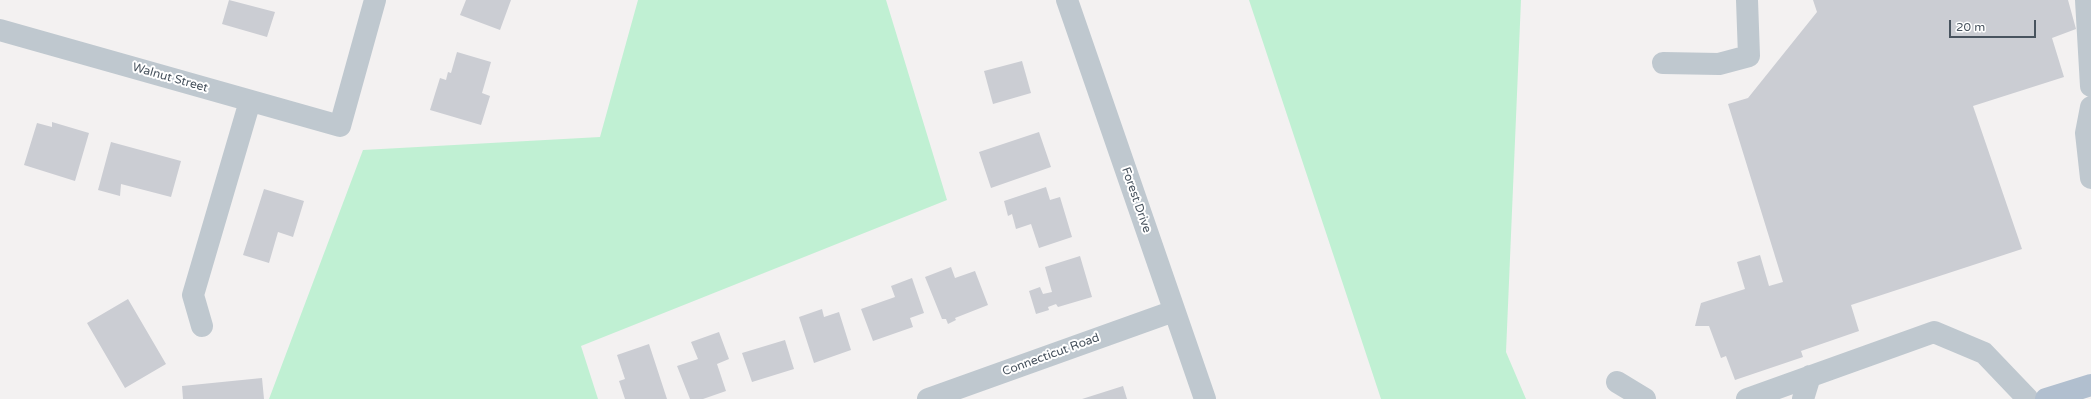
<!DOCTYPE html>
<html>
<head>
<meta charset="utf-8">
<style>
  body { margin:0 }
  #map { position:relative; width:2091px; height:399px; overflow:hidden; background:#f3f1f1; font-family:"Varela Round",sans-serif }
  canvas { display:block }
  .scale { position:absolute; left:1949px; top:20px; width:87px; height:18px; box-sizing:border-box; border:2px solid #48535e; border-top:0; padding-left:5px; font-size:12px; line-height:14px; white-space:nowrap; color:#48535e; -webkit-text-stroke:3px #fff; paint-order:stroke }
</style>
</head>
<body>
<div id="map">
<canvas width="2091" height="399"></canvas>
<div class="scale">20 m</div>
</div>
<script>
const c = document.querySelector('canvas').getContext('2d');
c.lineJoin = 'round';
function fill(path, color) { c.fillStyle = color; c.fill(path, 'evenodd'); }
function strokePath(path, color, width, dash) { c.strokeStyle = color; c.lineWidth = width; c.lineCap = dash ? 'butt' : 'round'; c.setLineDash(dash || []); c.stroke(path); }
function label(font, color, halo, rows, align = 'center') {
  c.font = font + ' "Varela Round",sans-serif'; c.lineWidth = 4; c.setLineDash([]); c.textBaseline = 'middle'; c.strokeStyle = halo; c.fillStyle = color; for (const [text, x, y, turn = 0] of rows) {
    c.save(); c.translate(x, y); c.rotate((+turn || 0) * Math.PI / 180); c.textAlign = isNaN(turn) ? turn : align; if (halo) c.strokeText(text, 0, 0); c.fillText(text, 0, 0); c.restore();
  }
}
fill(new Path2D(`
  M638,0H886L947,200L581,346L598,399H269L363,150L600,137Z
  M1249,0H1521L1506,352L1526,399H1381Z`), '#c0f0d3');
fill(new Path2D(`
  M229,0L275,12L267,37L222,24Z
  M466,0H511L500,30L460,15Z
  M1813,0H2068L2076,29L2052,38L2064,77L1973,106L2022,249L1851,305L1859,331L1801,351L1803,357L1735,380L1726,356L1721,358L1709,326H1695L1701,303L1745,289L1737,262L1760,255L1769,286L1783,282L1728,104L1748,98L1817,12Z
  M457,52L491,62L482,93L490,96L481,125L430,110L440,78L446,80L448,72L451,73Z
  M1022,61L1031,93L993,104L984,71Z
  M52,122L89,133L75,181L24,165L37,123L52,127Z
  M1039,132L1051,167L991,188L979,152Z
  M111,142L181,161L171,197L121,184L120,196L98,190Z
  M1046,187L1050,200L1060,197L1072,237L1039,248L1031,224L1016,229L1012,214L1008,216L1004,201Z
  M264,189L304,201L293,237L278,232L269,263L243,255Z
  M1080,256L1092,297L1058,307L1056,304L1048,307L1049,310L1036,314L1029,291L1040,287L1043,294L1052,292L1045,267Z
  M951,267L955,278L975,271L988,305L955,318L956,320L948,324L946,319H942L925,277Z
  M912,278L924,313L910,318L913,327L873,341L861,309L895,297L891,286Z
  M128,299L166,364L125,388L87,323Z
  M822,309L824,317L839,312L851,350L814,363L799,317Z
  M719,332L729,359L717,364L726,391L703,399H690L677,366L698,359L691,342Z
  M785,340L794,369L752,382L742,353Z
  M649,344L667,399H625L619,381L625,379L617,355Z
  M262,378L264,399H183L182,386Z
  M1123,386L1127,399H1082Z`), '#cbcdd3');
strokePath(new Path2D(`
  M1067,0L1205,399
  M2086,0L2091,86
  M0,30L340,126L375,0
  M1663,63L1719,64L1749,56L1747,0
  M2091,107L2086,133L2091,178
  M202,326L193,295L250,101
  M1617,382L1645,399
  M928,399L1174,311
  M1747,399L1934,332L1984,353L2028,399
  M1803,399L1810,376`), '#bfc8cf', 22);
strokePath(new Path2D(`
  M2046,399L2091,385`), '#b1bfcf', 22);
label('12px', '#48535e', '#fff', [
  ["Walnut Street",170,78,16],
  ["Forest Drive",1136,200,71],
  ["Connecticut Road",1051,355,-20]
]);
</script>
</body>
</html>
